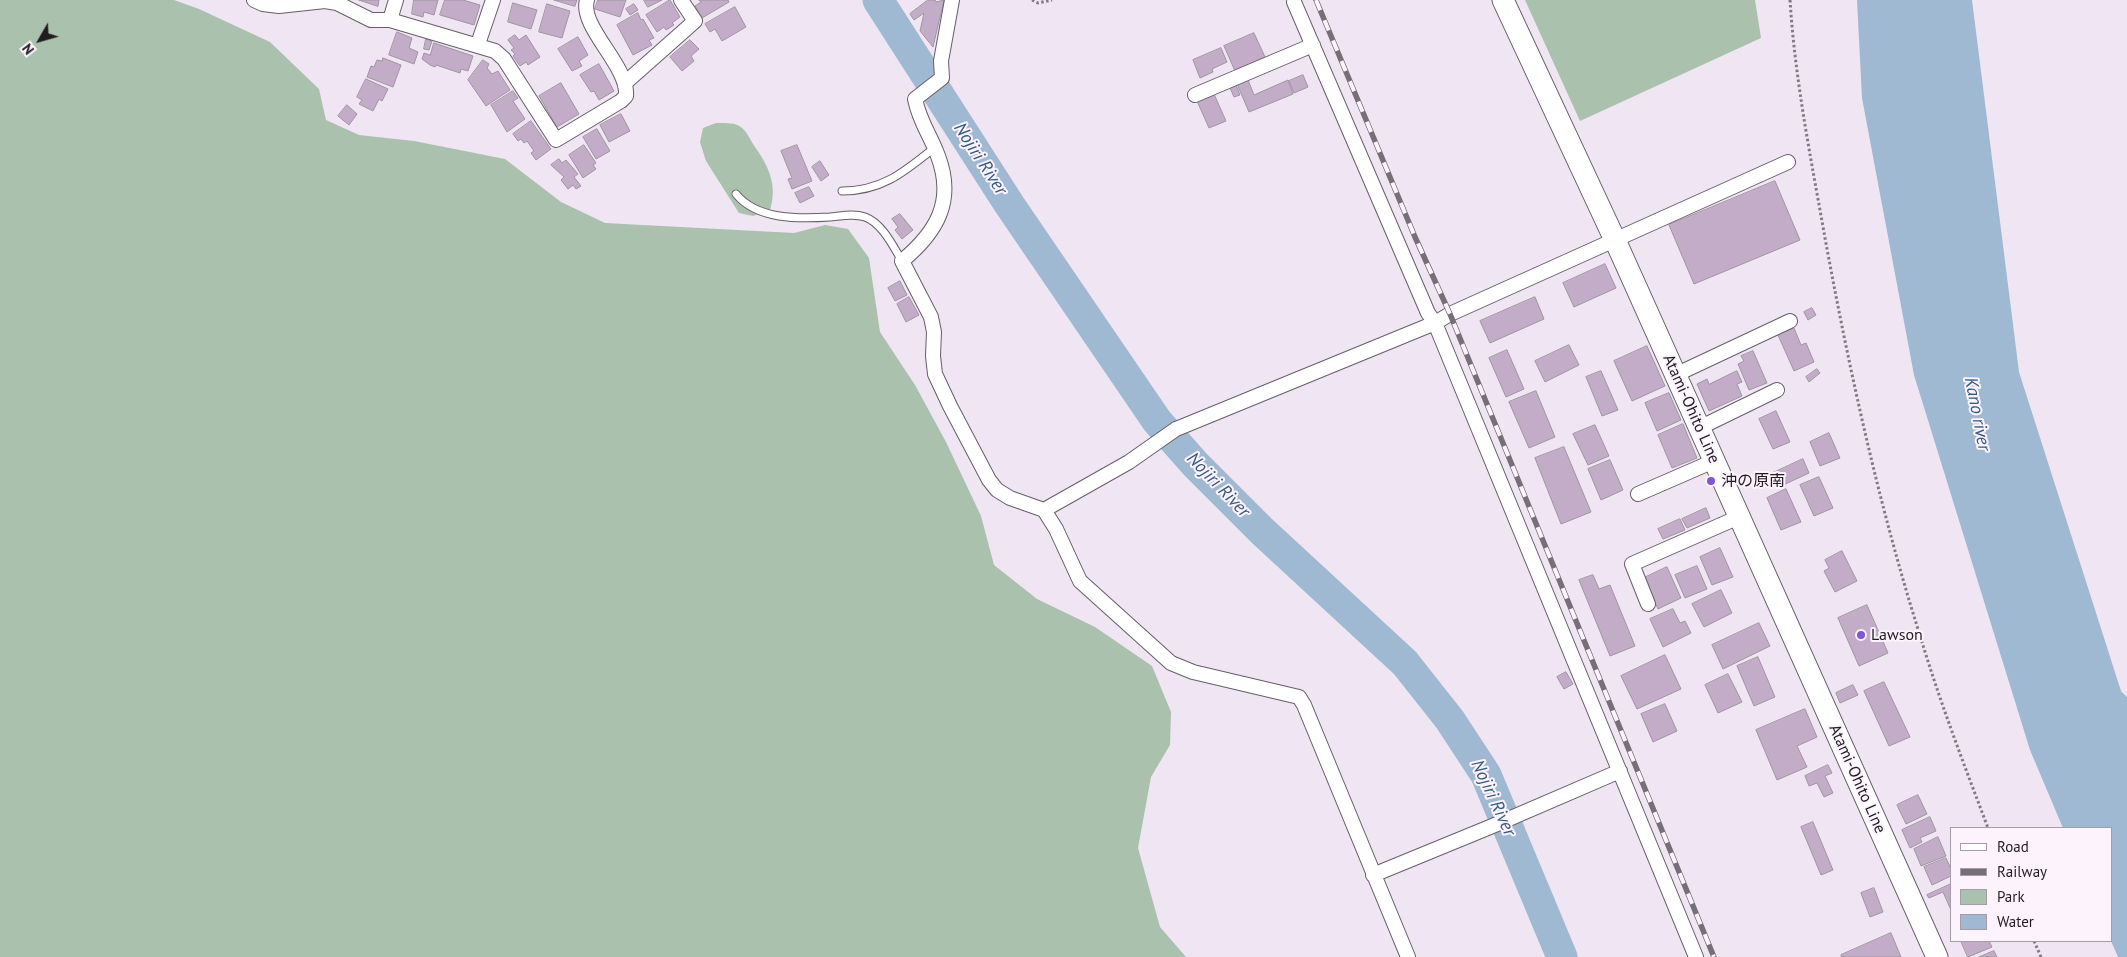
<!DOCTYPE html>
<html>
<head>
<meta charset="utf-8">
<style>
  body { margin:0 }
  #map { position:relative; width:2127px; height:957px; overflow:hidden; background:#f0e5f2; font-family:"PT Sans",sans-serif }
  canvas { display:block }
  .legend { position:absolute; left:1950px; top:827px; width:162px; height:115px; box-sizing:border-box; background:#fcf3fd; border:1px solid #a49da5; margin:0; padding:6px 9px; list-style:none; font-size:15px; color:#201c21 }
  .legend li { display:flex; align-items:center; gap:10px; height:25px }
  .legend b { width:25px; border:1px solid #a49da5 }
  .north { position:absolute; left:15px; top:15px; width:50px; height:50px; -webkit-text-stroke:4px #fcf3fd; paint-order:stroke; rotate:232deg; font-size:14px; font-weight:700; line-height:20px; text-align:center; color:#201c21 }
  .north::after { content:''; display:block; margin:auto; width:18px; height:22px; background:#201c21; clip-path:polygon(50% 0,100% 100%,50% 72%,0 100%) }
</style>
</head>
<body>
<div id="map">
<canvas width="2127" height="957"></canvas>
<ul class="legend">
<li><b style="height:6px;background:#fff"></b>Road</li>
<li><b style="height:6px;background:#766f78"></b>Railway</li>
<li><b style="height:14px;background:#aac1ad"></b>Park</li>
<li><b style="height:14px;background:#9fb9d2"></b>Water</li>
</ul>
<div class="north">N</div>
</div>
<script>
const c = document.querySelector('canvas').getContext('2d');
c.lineJoin = 'round';
function fill(path, color) { c.fillStyle = color; c.fill(path, 'evenodd'); }
function strokePath(path, color, width, dash) { c.strokeStyle = color; c.lineWidth = width; c.lineCap = dash ? 'butt' : 'round'; c.setLineDash(dash || []); c.stroke(path); }
function label(font, color, halo, rows, align = 'center') {
  c.font = font + ' "PT Sans","Noto Sans JP",sans-serif'; c.lineWidth = 4; c.setLineDash([]); c.textBaseline = 'middle'; c.strokeStyle = halo; c.fillStyle = color; for (const [text, x, y, turn = 0] of rows) {
    c.save(); c.translate(x, y); c.rotate((+turn || 0) * Math.PI / 180); c.textAlign = isNaN(turn) ? turn : align; if (halo) c.strokeText(text, 0, 0); c.fillText(text, 0, 0); c.restore();
  }
}
fill(new Path2D(`
  M0,0H174L199,9L270,42L319,89L326,120L359,135L414,141L505,159L561,202L605,223L794,233L825,225L848,229L869,258L880,332L915,385L946,442L981,516L994,565L1037,599L1095,627L1152,666L1171,712L1170,745L1151,777L1138,848L1160,927L1186,957H0Z
  M1525,0H1755L1761,38L1580,121Z
  M716,123C724,123 736,122 742,128C747,132 750,139 753,144C768,165 778,184 770,210L753,216L739,213L706,161L700,142L703,128Z`), '#aac1ad');
fill(new Path2D(`
  M1857,0H1972L2019,372L2121,691L2127,697V957H2118L2111,941V828H2063L2030,750L1914,375L1862,98Z`), '#9fb9d2');
strokePath(new Path2D(`
  M878,0L1009,204L1157,421L1195,464L1262,531L1405,663L1450,720L1486,775L1562,957`), '#9fb9d2', 31);
const building = new Path2D(`
  M359,0H379L378,6Z
  M414,0H438L434,15L424,12L423,17L412,14Z
  M445,0H463L480,5L474,25L440,15Z
  M554,0H577L575,6Z
  M598,0H626L620,17L595,9Z
  M644,0H662L648,7Z
  M670,0L680,17L672,23L674,25L666,30L664,27L657,32L646,15Z
  M699,0H728L729,2L702,18L695,6L701,2Z
  M928,0H935L936,2L944,0L933,47L920,31L924,13L914,20L910,14Z
  M513,3L537,10L531,29L508,22Z
  M547,4L570,11L562,38L539,32Z
  M634,4L638,10L630,15L626,9Z
  M735,7L746,27L722,41L715,29L710,32L705,24Z
  M638,13L641,20L643,19L654,38L649,40L652,45L633,55L617,25Z
  M397,32L412,38L409,48L418,52L414,64L389,55Z
  M1254,33L1265,57L1235,71L1224,46Z
  M515,35L519,40L526,35L540,57L528,65L526,62L520,66L513,56L515,54L511,50L514,48L508,40Z
  M578,37L588,55L579,61L582,66L572,71L558,49Z
  M426,39L432,41L429,50L424,49Z
  M690,40L699,49L691,56L694,61L682,71L670,57Z
  M434,43L473,56L468,71L461,69L460,73L436,65L435,67L430,65L422,59L424,53L430,55Z
  M1221,48L1227,62L1212,69L1213,72L1200,78L1193,60Z
  M383,58L401,65L393,87L367,77L371,66L374,67L377,60L382,61Z
  M483,60L489,64L487,68L492,74L498,71L510,90L486,106L468,80Z
  M599,64L614,91L599,100L594,91L591,92L580,75Z
  M1303,75L1308,87L1294,93L1289,81Z
  M366,79L388,89L382,101L379,99L373,111L359,104L362,100L357,97Z
  M1248,80L1254,95L1288,80L1293,94L1249,112L1237,84Z
  M561,83L579,114L557,127L539,96Z
  M1236,85L1240,95L1234,97L1230,88Z
  M513,91L518,98L513,101L525,119L507,132L491,105Z
  M1214,94L1226,121L1209,128L1197,101Z
  M347,105L357,114L349,125L338,116Z
  M621,114L630,131L609,142L600,125Z
  M531,121L551,149L536,160L531,153L534,151L527,141L524,143L521,139L518,141L513,134Z
  M597,129L610,151L596,159L583,137Z
  M584,145L596,163L593,165L596,169L583,178L569,155Z
  M797,145L812,181L792,189L788,179L792,178L781,151Z
  M559,159L562,163L566,160L578,174L574,177L581,186L576,189L573,185L568,189L561,180L564,177L551,165Z
  M820,161L829,175L821,181L812,167Z
  M1775,181L1800,240L1694,284L1669,225Z
  M809,187L814,196L800,203L795,193Z
  M900,214L913,230L902,239L895,230L898,227L892,219Z
  M1605,264L1616,288L1574,307L1563,283Z
  M900,281L907,295L895,301L888,288Z
  M909,297L919,315L906,322L897,304Z
  M1535,297L1544,319L1490,343L1480,321Z
  M1812,308L1816,315L1808,320L1804,312Z
  M1794,328L1801,345L1806,343L1814,362L1794,371L1778,335Z
  M1569,345L1579,365L1545,382L1535,361Z
  M1647,346L1665,386L1632,401L1614,361Z
  M1507,350L1524,389L1506,397L1489,358Z
  M1753,351L1767,383L1749,390L1738,364L1744,361L1741,356Z
  M1817,369L1820,373L1809,382L1806,377Z
  M1601,371L1618,410L1602,416L1586,377Z
  M1737,371L1742,382L1737,384L1742,396L1709,411L1697,384L1707,379L1709,384Z
  M1536,391L1555,437L1529,448L1509,402Z
  M1669,393L1681,420L1657,431L1645,403Z
  M1776,411L1790,442L1773,449L1759,419Z
  M1683,424L1697,458L1672,468L1658,435Z
  M1595,425L1609,456L1588,465L1573,434Z
  M1829,433L1840,458L1820,466L1810,442Z
  M1564,447L1591,512L1561,524L1535,458Z
  M1803,459L1809,473L1779,487L1773,473Z
  M1610,460L1623,490L1601,500L1588,469Z
  M1819,477L1833,508L1814,516L1800,485Z
  M1786,489L1801,522L1781,530L1767,498Z
  M1706,508L1710,518L1687,528L1682,519Z
  M1680,519L1685,530L1663,539L1658,529Z
  M1720,548L1733,577L1712,585L1700,557Z
  M1842,551L1857,581L1835,592L1824,571L1829,568L1825,560Z
  M1697,566L1707,589L1685,598L1675,575Z
  M1667,567L1681,598L1658,609L1644,578Z
  M1593,575L1599,589L1610,585L1635,646L1610,656L1579,580Z
  M1721,590L1732,613L1704,627L1692,604Z
  M1867,605L1888,653L1859,666L1838,618Z
  M1673,609L1680,623L1685,621L1691,633L1663,647L1650,619Z
  M1759,623L1770,646L1723,669L1712,645Z
  M1665,655L1681,689L1637,709L1621,676Z
  M1758,657L1775,697L1754,706L1737,666Z
  M1566,672L1573,684L1564,689L1557,677Z
  M1728,674L1742,702L1718,713L1705,685Z
  M1884,682L1910,737L1889,746L1864,691Z
  M1853,685L1858,695L1840,703L1836,693Z
  M1665,704L1677,731L1653,742L1641,714Z
  M1805,709L1817,737L1797,746L1807,767L1777,780L1756,730Z
  M1828,765L1832,773L1825,776L1833,793L1824,797L1817,783L1809,786L1805,776Z
  M1918,795L1927,814L1906,824L1897,805Z
  M1930,817L1936,831L1920,838L1922,842L1910,848L1902,830Z
  M1813,822L1833,870L1821,875L1801,827Z
  M1938,837L1946,856L1921,866L1914,849Z
  M1946,858L1951,869V876L1932,885L1924,867Z
  M1951,884V910L1943,892L1929,898L1927,895Z
  M1874,888L1883,912L1870,917L1861,893Z
  M1891,933L1901,957H1841V955Z
  M1961,941H1989L1992,947L1968,957Z
  M1994,951L1997,957H1979Z`);
fill(building, '#c3acc7');
strokePath(building, '#9f95a1', 1);
const service = new Path2D(`
  M842,191C882,191 904,172 934,148
  M736,194C757,220 799,219 830,217C841,216 854,213 865,217C882,223 893,246 902,261`);
const minor = new Path2D(`
  M254,0L263,4L279,6L325,1L337,3L371,20H390L495,51L504,59L556,140L621,101L626,96C629,66 579,27 587,0
  M952,0L941,61L942,78L915,99C920,123 930,134 938,156C955,201 937,232 902,261L931,317L934,332L933,356L935,374L950,406L989,480L997,490L1010,498L1044,510L1056,529L1080,581L1171,663L1193,672L1299,697L1304,705L1408,957
  M1294,2L1428,313L1435,323L1696,957
  M390,20L396,0
  M478,44L493,0
  M625,83L695,21L681,0
  M1195,95L1313,45
  M1675,375L1790,321
  M1699,428L1777,390
  M1638,494L1714,461
  M1044,510L1129,462L1176,429L1186,425L1435,323L1450,314L1788,162
  M1648,604L1632,564L1739,517
  M1373,875L1490,827L1620,771`);
const primary = new Path2D(`
  M1503,0L1615,240L1937,957`);
strokePath(service, '#675e69', 9);
strokePath(minor, '#675e69', 16);
strokePath(primary, '#675e69', 23);
strokePath(new Path2D(`
  M1032,0L1038,3L1052,0
  M1790,0C1795,80 1811,159 1825,238C1850,374 1880,510 1922,642C1941,705 1965,767 1988,828
  M2034,941L2041,957`), '#817a83', 3, [2.5, 2.5]);
strokePath(service, '#fff', 7);
strokePath(minor, '#fff', 14);
strokePath(primary, '#fff', 21);
const rail = new Path2D(`
  M1316,0L1415,237L1450,314L1714,957`);
strokePath(rail, '#766f78', 5.5);
strokePath(rail, '#fcf3fd', 4, [11]);
for (const [x, y, r, color] of [
  [1711,481,5,"#8057d1"],
  [1861,635,5,"#8057d1"]
]) { const dot = new Path2D(); dot.arc(x, y, r, 0, 2 * Math.PI); c.fillStyle = color; c.fill(dot); strokePath(dot, '#fcf3fd', 2); }
label('16px', '#201c21', '#fcf3fd', [
  ["Atami-Ohito Line",1691,409,66],
  ["Atami-Ohito Line",1857,779,66]
]);
label('16px', '#201c21', '#fcf3fd', [
  ["沖の原南",1721,481],
  ["Lawson",1871,635]
], 'left');
label('italic 18px', '#335b80', '#fcf3fd', [
  ["Nojiri River",980,159,57],
  ["Kano river",1977,414,79],
  ["Nojiri River",1218,485,46],
  ["Nojiri River",1493,798,65]
]);
</script>
</body>
</html>
